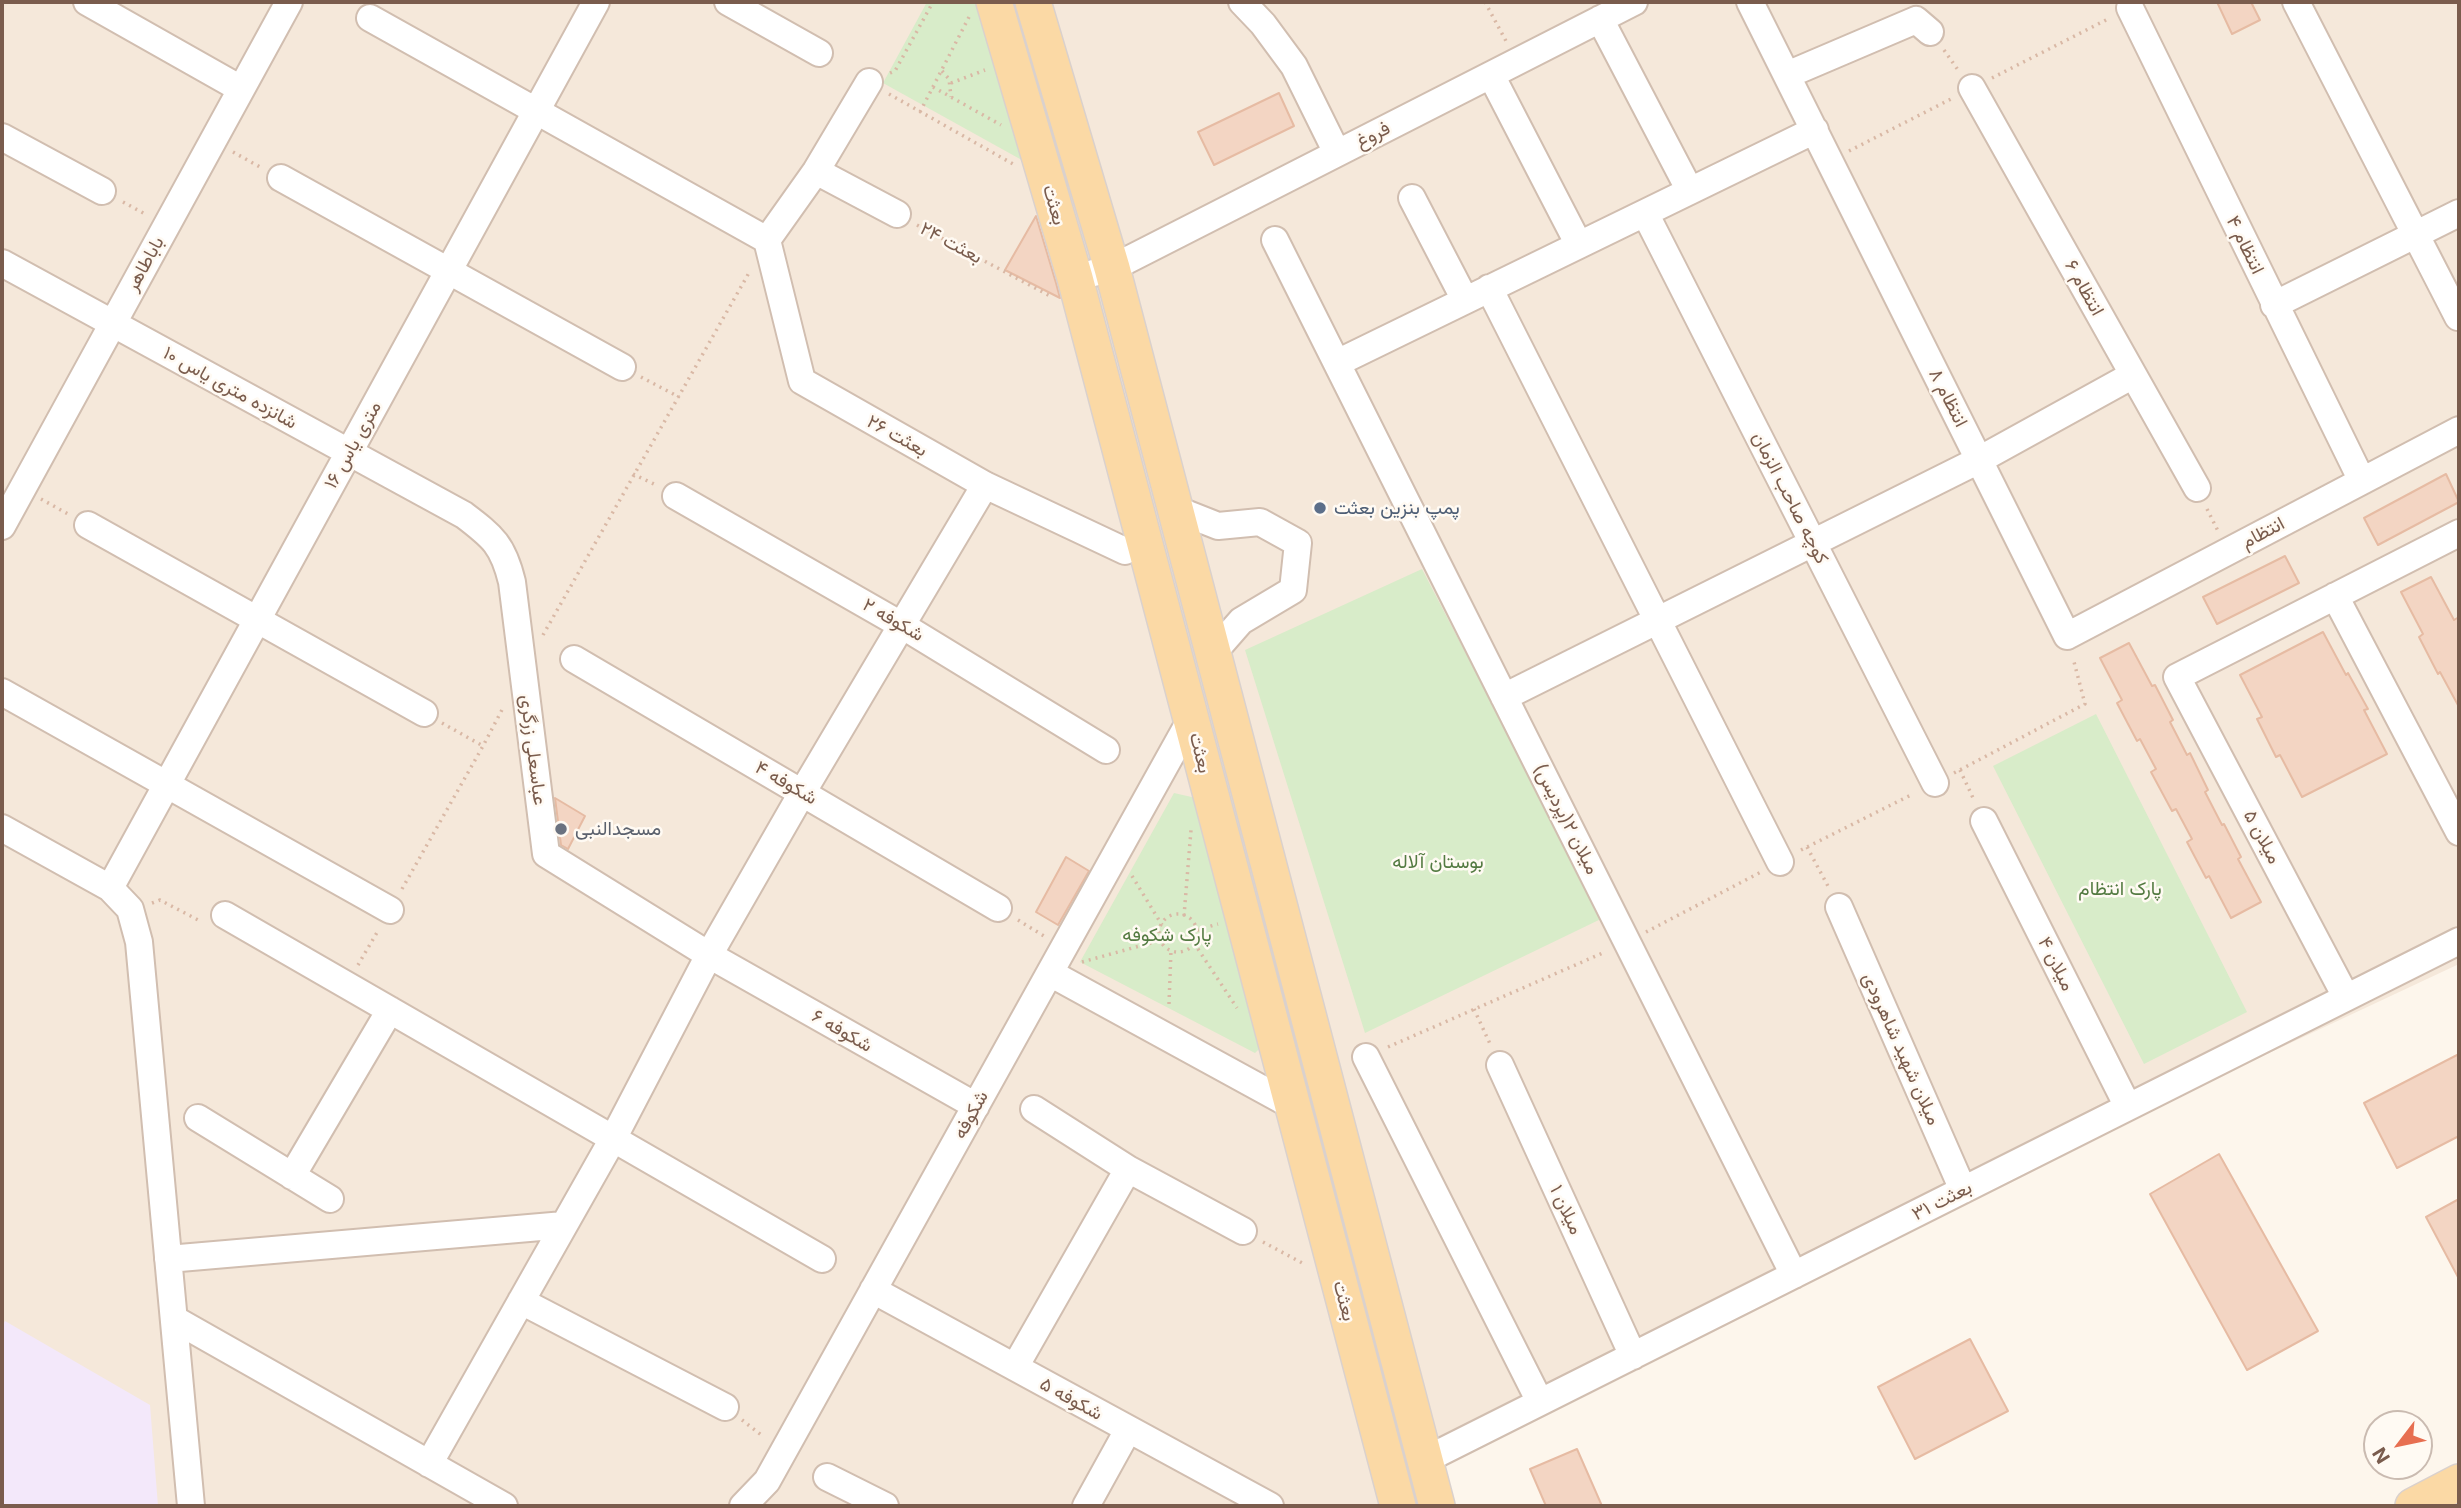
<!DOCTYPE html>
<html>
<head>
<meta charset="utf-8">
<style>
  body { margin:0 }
  #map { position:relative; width:2461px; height:1508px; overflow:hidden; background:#fdf6ec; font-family:Inter,sans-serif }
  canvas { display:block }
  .frame { position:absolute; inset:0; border:4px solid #7a5c4d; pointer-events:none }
  .north { position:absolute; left:2363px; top:1410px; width:70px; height:70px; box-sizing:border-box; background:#fffaf3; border:2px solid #cabbb1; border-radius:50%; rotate:238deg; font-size:19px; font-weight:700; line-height:28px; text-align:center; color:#7a5c4d }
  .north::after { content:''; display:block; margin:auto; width:24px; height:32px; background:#e76f51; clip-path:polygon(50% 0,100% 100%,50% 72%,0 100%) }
</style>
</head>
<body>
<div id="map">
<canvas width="2461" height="1508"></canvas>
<div class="frame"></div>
<div class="north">N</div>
</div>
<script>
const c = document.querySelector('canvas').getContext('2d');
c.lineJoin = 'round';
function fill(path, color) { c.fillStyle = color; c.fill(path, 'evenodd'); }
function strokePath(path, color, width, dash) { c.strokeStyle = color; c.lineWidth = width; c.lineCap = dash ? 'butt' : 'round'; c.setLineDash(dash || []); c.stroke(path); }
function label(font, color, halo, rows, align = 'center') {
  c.font = font + ' Inter,Vazirmatn,sans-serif'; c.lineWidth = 5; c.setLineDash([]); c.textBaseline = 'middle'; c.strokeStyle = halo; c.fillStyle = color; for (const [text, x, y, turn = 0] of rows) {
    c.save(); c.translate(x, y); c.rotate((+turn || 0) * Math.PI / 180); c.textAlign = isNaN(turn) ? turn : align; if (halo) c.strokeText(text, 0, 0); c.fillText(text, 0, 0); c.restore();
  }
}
fill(new Path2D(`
  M2,2H2459V964L1388,1466L1396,1506H2Z`), '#f5e8da');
fill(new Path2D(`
  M5,1321L150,1405L158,1506H2V1327Z`), '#f3e8fa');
fill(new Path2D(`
  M927,2H976L1031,156L1029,164L883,83Z
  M1422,569L1603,918L1365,1033L1245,650Z
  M2096,714L2247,1012L2144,1064L1993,766Z
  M1174,793L1196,798L1261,1047L1255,1053L1080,962Z`), '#d8ecc9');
const building = new Path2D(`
  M2217,2H2251L2260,20L2232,34Z
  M1279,93L1294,126L1214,165L1198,132Z
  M1036,216L1056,283L1060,298L1005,270Z
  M2446,474L2459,502L2378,545L2364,518Z
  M2285,556L2299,583L2217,624L2203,597Z
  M2431,577L2454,620L2459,617V707L2440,672L2438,674L2419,637L2423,634L2401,592Z
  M2323,632L2346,675L2348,673L2368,709L2364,710L2387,754L2302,797L2280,755L2276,757L2257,719L2262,717L2240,675Z
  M2129,643L2152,686L2155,685L2173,720L2170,722L2187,755L2190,753L2208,790L2205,792L2222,825L2224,824L2241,857L2238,859L2261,902L2231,918L2209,876L2206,878L2187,842L2192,839L2176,809L2172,811L2151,772L2156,769L2140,739L2137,741L2117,703L2122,700L2100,658Z
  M555,798L585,816L568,849L561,845Z
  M1066,857L1089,871L1058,925L1036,912Z
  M2459,1054V1136L2397,1168L2364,1103Z
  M2219,1154L2318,1331L2247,1370L2150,1194Z
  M2459,1199V1279L2426,1217Z
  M1970,1339L2008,1411L1915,1459L1878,1387Z
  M1577,1449L1602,1506H1546L1530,1469Z`);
fill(building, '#f3d5c3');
strokePath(building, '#e6bba3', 2);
const minor = new Path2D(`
  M87,2L241,89
  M728,2L819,53
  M1242,2L1263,24L1294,66L1337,153
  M1750,2L2067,636L2459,430
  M2296,2L2458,317
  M2130,8L2362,481
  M370,18L767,240
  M1600,19L1690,191
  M1491,75L1579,245
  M1787,75L1916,20L1930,32
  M1972,88L2197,488
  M2,137L102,191
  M816,171L897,214
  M281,178L622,367
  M1412,198L1465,300
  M1645,213L1935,783
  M767,240L802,381L985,485L1125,551
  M767,240L816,171L869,82
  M1275,240L1794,1275
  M2,263L464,515C493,537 503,545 512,582L546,854L709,955L976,1106
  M1075,278L1112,268L1634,2
  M1489,288L1780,862
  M2274,305L2459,213
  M1337,363L1815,130
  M676,496L903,626L1106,750
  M1175,509L1218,526L1260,522L1298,543L1293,590L1241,621L1213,653
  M88,525L424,713
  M2,526L289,2
  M2335,596L2459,832
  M574,659L998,908
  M2,692L390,910
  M1504,697L1979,460L2133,375
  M1984,821L2128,1107
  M2,828L110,888L130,909L139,942L191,1506
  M110,888L596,2
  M1839,907L1963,1190
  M225,915L822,1259
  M1050,973L1293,1106
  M2346,997L2177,677L2459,533
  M1366,1057L1540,1402
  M1500,1065L1633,1356
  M1034,1109L1128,1169L1243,1231
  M198,1118L330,1199
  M292,1176L390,1010
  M168,1259L564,1225
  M873,1290L1270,1506
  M521,1301L725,1407
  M174,1319L504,1506
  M1015,1367L1128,1169
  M1425,1460L2459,941
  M429,1464L614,1137L709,955L802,793L985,485
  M827,1477L885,1506
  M743,1506L767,1481L1191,719
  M1086,1506L1128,1430`);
const major = new Path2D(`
  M994,2L1075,278L1398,1506
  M1033,2L1112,268L1437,1506
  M2413,1506L2459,1482`);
strokePath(minor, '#d1beb0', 30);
strokePath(major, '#dad1cd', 38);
strokePath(new Path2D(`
  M1485,2L1506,41
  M1944,50L1958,70
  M942,71L949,79L951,97
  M890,73L895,71L933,2
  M1992,78L2110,18
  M951,83L985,70
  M933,87L1001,125
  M889,94L1013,164
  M920,112L969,17
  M1849,151L1951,99
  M233,152L260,167
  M123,202L147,215
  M917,225L1052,297
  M641,377L679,397
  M633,474L656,485
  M41,499L68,514
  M2207,509L2218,531
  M543,635L750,271
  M442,723L483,746
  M1960,770L1974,800
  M1954,773L2085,704L2073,658
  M1807,847L1829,888
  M1801,850L1913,794
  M1132,876L1162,925
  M402,889L483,746L504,706
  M152,903L160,900L202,922
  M1159 933a19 19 0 1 1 38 0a19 19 0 1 1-38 0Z
  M1184,916L1191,830
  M1018,920L1044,936
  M1197,930L1218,924
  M1646,932L1761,872
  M1194,943L1237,1008
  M1082,962L1161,940
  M358,965L379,929
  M1169,1004L1171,950
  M1474,1009L1491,1046
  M1388,1047L1605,952
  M1263,1242L1306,1265
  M742,1420L764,1437`), '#d9b8a5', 3.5, [2, 5]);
strokePath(minor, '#fff', 26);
strokePath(major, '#fbd9a5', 35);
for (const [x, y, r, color] of [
  [1320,508,7,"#5c6f8a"],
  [561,829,7,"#6b7280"]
]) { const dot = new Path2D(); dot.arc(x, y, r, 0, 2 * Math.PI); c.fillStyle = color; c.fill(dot); strokePath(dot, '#fffaf3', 2.5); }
label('19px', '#7a5c4d', '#fffaf3', [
  ["فروغ",1373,135,-27],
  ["بعثت",1054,205,74],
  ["بعثت ۲۴",951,243,28],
  ["انتظام ۴",2245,245,64],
  ["باباطاهر",145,264,-61],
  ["انتظام ۶",2084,288,61],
  ["شانزده متری یاس ۱۰",230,388,29],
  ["انتظام ۸",1948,398,63],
  ["بعثت ۲۶",897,436,29],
  ["۱۶ متری یاس",353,445,-61],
  ["کوچه صاحب الزمان",1790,498,63],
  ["انتظام",2263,533,-28],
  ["شکوفه ۲",893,620,30],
  ["عباسعلی زرگری",533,750,83],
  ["بعثت",1200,753,76],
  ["شکوفه ۴",786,783,30],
  ["میلان ۲(پردیس)",1566,819,63],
  ["میلان ۵",2262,837,62],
  ["میلان ۴",2056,964,63],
  ["شکوفه ۶",842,1031,30],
  ["میلان شهید شاهرودی",1901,1049,66],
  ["شکوفه",971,1115,-61],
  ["بعثت ۳۱",1942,1201,-27],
  ["میلان ۱",1566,1210,65],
  ["بعثت",1344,1301,75],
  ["شکوفه ۵",1071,1399,29]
]);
label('19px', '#4e5e75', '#fffaf3', [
  ["پمپ بنزین بعثت",1334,508]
], 'left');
label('19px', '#5b616d', '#fffaf3', [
  ["مسجدالنبی",575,829]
], 'left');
label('19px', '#537a41', '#fffaf3', [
  ["بوستان آلاله",1438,862],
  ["پارک انتظام",2120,889],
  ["پارک شکوفه",1167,935]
]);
</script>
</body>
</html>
